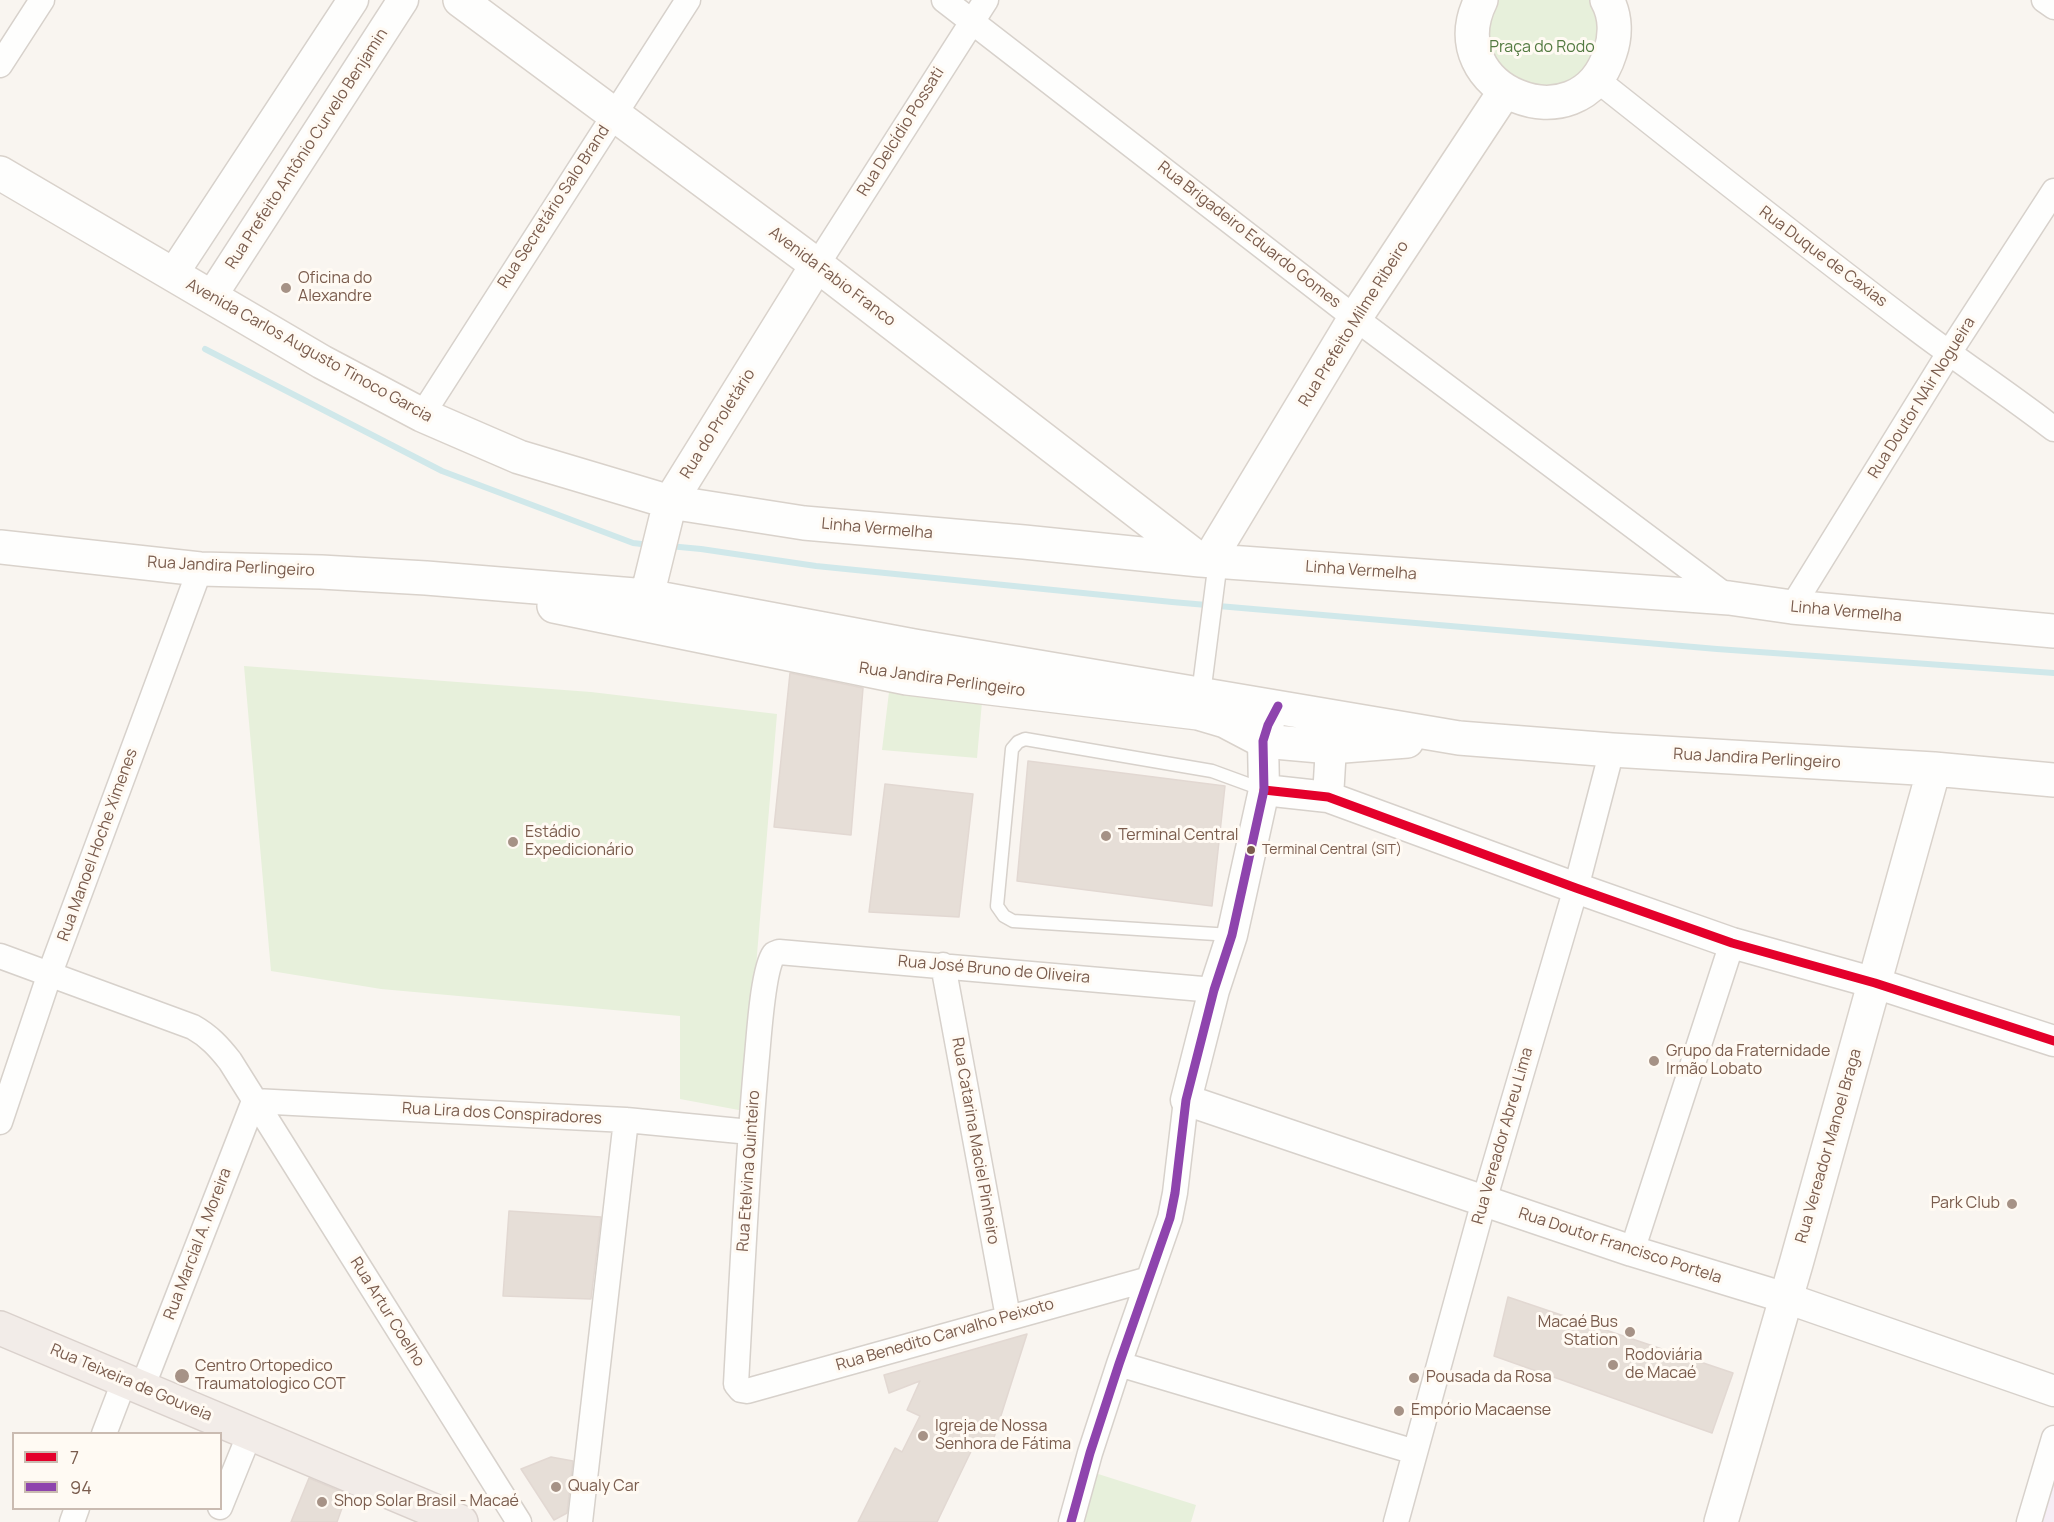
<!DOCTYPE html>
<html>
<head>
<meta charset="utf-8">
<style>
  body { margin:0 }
  #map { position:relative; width:2054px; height:1522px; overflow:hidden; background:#f9f5f0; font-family:Manrope,sans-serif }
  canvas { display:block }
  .legend { position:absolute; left:12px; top:1432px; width:210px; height:78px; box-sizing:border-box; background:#fffaf3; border:2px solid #cabbb1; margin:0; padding:8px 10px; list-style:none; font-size:18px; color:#7a5c4d }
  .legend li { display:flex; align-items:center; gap:12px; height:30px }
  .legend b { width:30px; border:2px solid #cabbb1 }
</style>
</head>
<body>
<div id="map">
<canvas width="2054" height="1522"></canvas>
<ul class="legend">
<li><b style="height:8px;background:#e4002b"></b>7</li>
<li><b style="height:8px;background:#8e44ad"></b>94</li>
</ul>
</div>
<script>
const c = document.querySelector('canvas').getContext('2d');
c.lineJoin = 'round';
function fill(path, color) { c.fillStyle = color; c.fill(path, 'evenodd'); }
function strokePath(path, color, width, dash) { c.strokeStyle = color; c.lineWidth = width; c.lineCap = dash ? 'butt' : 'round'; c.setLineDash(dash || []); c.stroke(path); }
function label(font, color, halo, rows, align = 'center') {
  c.font = font + ' Manrope,sans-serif'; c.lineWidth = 6; c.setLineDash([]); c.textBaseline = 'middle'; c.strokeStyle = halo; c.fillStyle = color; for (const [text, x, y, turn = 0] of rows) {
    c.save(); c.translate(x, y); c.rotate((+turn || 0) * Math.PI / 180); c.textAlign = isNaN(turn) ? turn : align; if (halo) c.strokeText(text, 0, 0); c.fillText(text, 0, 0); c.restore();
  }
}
fill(new Path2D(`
  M2054,1441V1522H2033Z`), '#f6eef6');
fill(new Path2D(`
  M1491,0H1593L1600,12L1597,64L1556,95L1488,65L1486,8Z
  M244,666L591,692L777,714L744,1111L680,1099V1016L381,989L271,971Z
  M889,692L982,702L977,758L882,750Z
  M1095,1473L1196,1505L1191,1522H1080Z`), '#e7f0db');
strokePath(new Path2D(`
  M205,349L442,471L633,543L650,545
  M669,546L701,549L816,566L1172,602L1717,649L2054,673`), '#d0e8ea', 6);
const building = new Path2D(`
  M790,673L863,688L851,835L774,827Z
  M1028,761L1225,786L1212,906L1017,881Z
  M885,784L973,794L959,917L869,912Z
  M509,1211L601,1217L591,1299L503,1296Z
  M1508,1297L1733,1373L1712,1433L1494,1356Z
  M1027,1334L990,1450L976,1441L937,1522H858L895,1448L902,1452L920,1416L907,1410L920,1381L889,1393L884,1375Z
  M551,1457L573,1461L567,1513L554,1520L521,1469Z
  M309,1478L347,1494L337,1522H291Z`);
fill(building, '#e6ded7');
strokePath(building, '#e2d8d2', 1.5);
const service = new Path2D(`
  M1231,935L1013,921L1004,916L997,906L1012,749L1018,742L1025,739L1212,771L1264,790`);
const pedestrian = new Path2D(`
  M1201,694L1218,561`);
const minor = new Path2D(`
  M944,0L1355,318L1729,598
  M2044,0L2054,7
  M0,65L42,0
  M1596,79C1703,164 1810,248 1918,330C1963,364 2010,395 2054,429
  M817,265L986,0
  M422,415L688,0
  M1792,607L1949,353L2054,191
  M0,956L193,1027C209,1036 219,1047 230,1061L519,1522
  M943,965L1008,1317
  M254,1101L626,1120L750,1132
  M0,1122L50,973L200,569
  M1632,1251L1732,943
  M1149,1279L747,1391L741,1390L736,1384C742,1275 747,1165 757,1056C759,1035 763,969 774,954L779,952L1214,990
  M1119,1364L1415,1452
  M142,1388L254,1101
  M104,1434L125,1379
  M220,1507L250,1433
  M72,1522L77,1508
  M580,1522L626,1120
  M1071,1522L1090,1453L1119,1364L1170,1218L1175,1193L1186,1100
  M1396,1522L1484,1201L1576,888L1612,750
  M2029,1522L2054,1438`);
const tertiary = new Path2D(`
  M173,274L353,0
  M211,297L403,0
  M1270,719L1263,741L1264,790L1232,935L1214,990L1186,1100L1632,1251L1786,1298L2054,1391
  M1324,723L1331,747L1328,797
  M1264,790L1328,797L1576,888L1732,943L1875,983L2054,1041`);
const secondary = new Path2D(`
  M460,0L817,265L1200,560
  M1481,0C1436,90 1580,149 1610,53C1616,36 1616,16 1607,0
  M0,173L322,362L422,415L519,457L670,502L804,523L1024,542L1200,560L1729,598L1792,607L2054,631
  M0,547L200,569L321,572L426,578L647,596L914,646L1459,738L1612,750L1934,769L2054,780
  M1209,560L1355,318L1505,91
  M554,606L907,678L1198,713L1225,721L1263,741L1331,747L1407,741
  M648,617L646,609L647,596L670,502L817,265
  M1721,1522L1796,1264L1934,769`);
const trunk = new Path2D(`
  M0,1328L461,1522`);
strokePath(service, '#d7d1cb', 15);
strokePath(pedestrian, '#d7d1cb', 21);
strokePath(minor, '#d7d1cb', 27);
strokePath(tertiary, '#d7d1cb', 33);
strokePath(secondary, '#d9d2cb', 36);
strokePath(trunk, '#dad1cc', 36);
strokePath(service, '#fefefd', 12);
strokePath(pedestrian, '#fefefd', 18);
strokePath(minor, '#fefefd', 24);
strokePath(tertiary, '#fefefd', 30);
strokePath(secondary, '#fefefd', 33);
strokePath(trunk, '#f2ece8', 33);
strokePath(new Path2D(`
  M1264,790L1328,797L1576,888L1732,943L1875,983L2054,1041`), '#e4002b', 9);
strokePath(new Path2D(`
  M1071,1522L1090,1453L1119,1364L1170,1218L1175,1193L1186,1100L1214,990L1232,935L1264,790L1263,741L1268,725L1278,706`), '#8e44ad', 9);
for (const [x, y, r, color] of [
  [286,288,6,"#a69286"],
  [1106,836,6,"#a69286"],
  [513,842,6,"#a69286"],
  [1251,850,5,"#7a5c4d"],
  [1654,1061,6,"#a69286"],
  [2012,1204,6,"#a69286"],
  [1630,1332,6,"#a69286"],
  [1613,1365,6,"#a69286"],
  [182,1376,8,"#a69286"],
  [1414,1378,6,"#a69286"],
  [1399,1411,6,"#a69286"],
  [923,1436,6,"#a69286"],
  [556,1487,6,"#a69286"],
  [322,1502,6,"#a69286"]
]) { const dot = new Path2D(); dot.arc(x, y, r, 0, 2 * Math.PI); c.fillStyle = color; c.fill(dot); strokePath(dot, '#fffaf3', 2); }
label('14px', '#7a5c4d', '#fffaf3', [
  ["Terminal Central (SIT)",1262,850]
], 'left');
label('16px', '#537a41', '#fffaf3', [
  ["Praça do Rodo",1542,48]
]);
label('16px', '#7a5c4d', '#fffaf3', [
  ["Rua Delcídio Possati",901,132,-58],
  ["Rua Prefeito Antônio Curvelo Benjamin",307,149,-57],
  ["Rua Secretário Salo Brand",554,207,-57],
  ["Rua Brigadeiro Eduardo Gomes",1249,235,38],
  ["Rua Duque de Caxias",1823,257,37],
  ["Avenida Fabio Franco",832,277,37],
  ["Rua Prefeito Milme Ribeiro",1354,324,-58],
  ["Avenida Carlos Augusto Tinoco Garcia",309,351,29],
  ["Rua Doutor NAir Nogueira",1922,398,-58],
  ["Rua do Proletário",718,424,-58],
  ["Linha Vermelha",877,529,5],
  ["Rua Jandira Perlingeiro",231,567,3],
  ["Linha Vermelha",1361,571,4],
  ["Linha Vermelha",1846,612,5],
  ["Rua Jandira Perlingeiro",942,680,8],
  ["Rua Jandira Perlingeiro",1757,759,3],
  ["Rua Manoel Hoche Ximenes",98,845,-70],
  ["Rua José Bruno de Oliveira",994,970,5],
  ["Rua Lira dos Conspiradores",502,1114,3],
  ["Rua Vereador Abreu Lima",1503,1136,-74],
  ["Rua Catarina Maciel Pinheiro",975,1141,80],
  ["Rua Vereador Manoel Braga",1829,1146,-74],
  ["Rua Etelvina Quinteiro",749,1171,-86],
  ["Rua Marcial A. Moreira",198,1244,-69],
  ["Rua Doutor Francisco Portela",1620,1246,18],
  ["Rua Artur Coelho",387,1312,58],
  ["Rua Benedito Carvalho Peixoto",945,1335,-16],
  ["Rua Teixeira de Gouveia",131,1383,23]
]);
label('16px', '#7a5c4d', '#fffaf3', [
  ["Oficina do",298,279],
  ["Alexandre",298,297],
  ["Estádio",525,833],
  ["Expedicionário",525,851],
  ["Terminal Central",1118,836],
  ["Grupo da Fraternidade",1666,1052],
  ["Irmão Lobato",1666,1070],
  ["Park Club",2000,1204,"right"],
  ["Macaé Bus",1618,1323,"right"],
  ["Station",1618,1341,"right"],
  ["Rodoviária",1625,1356],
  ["de Macaé",1625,1374],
  ["Centro Ortopedico",195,1367],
  ["Traumatologico COT",195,1385],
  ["Pousada da Rosa",1426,1378],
  ["Empório Macaense",1411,1411],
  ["Igreja de Nossa",935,1427],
  ["Senhora de Fátima",935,1445],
  ["Qualy Car",568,1487],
  ["Shop Solar Brasil - Macaé",334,1502]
], 'left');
</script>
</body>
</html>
